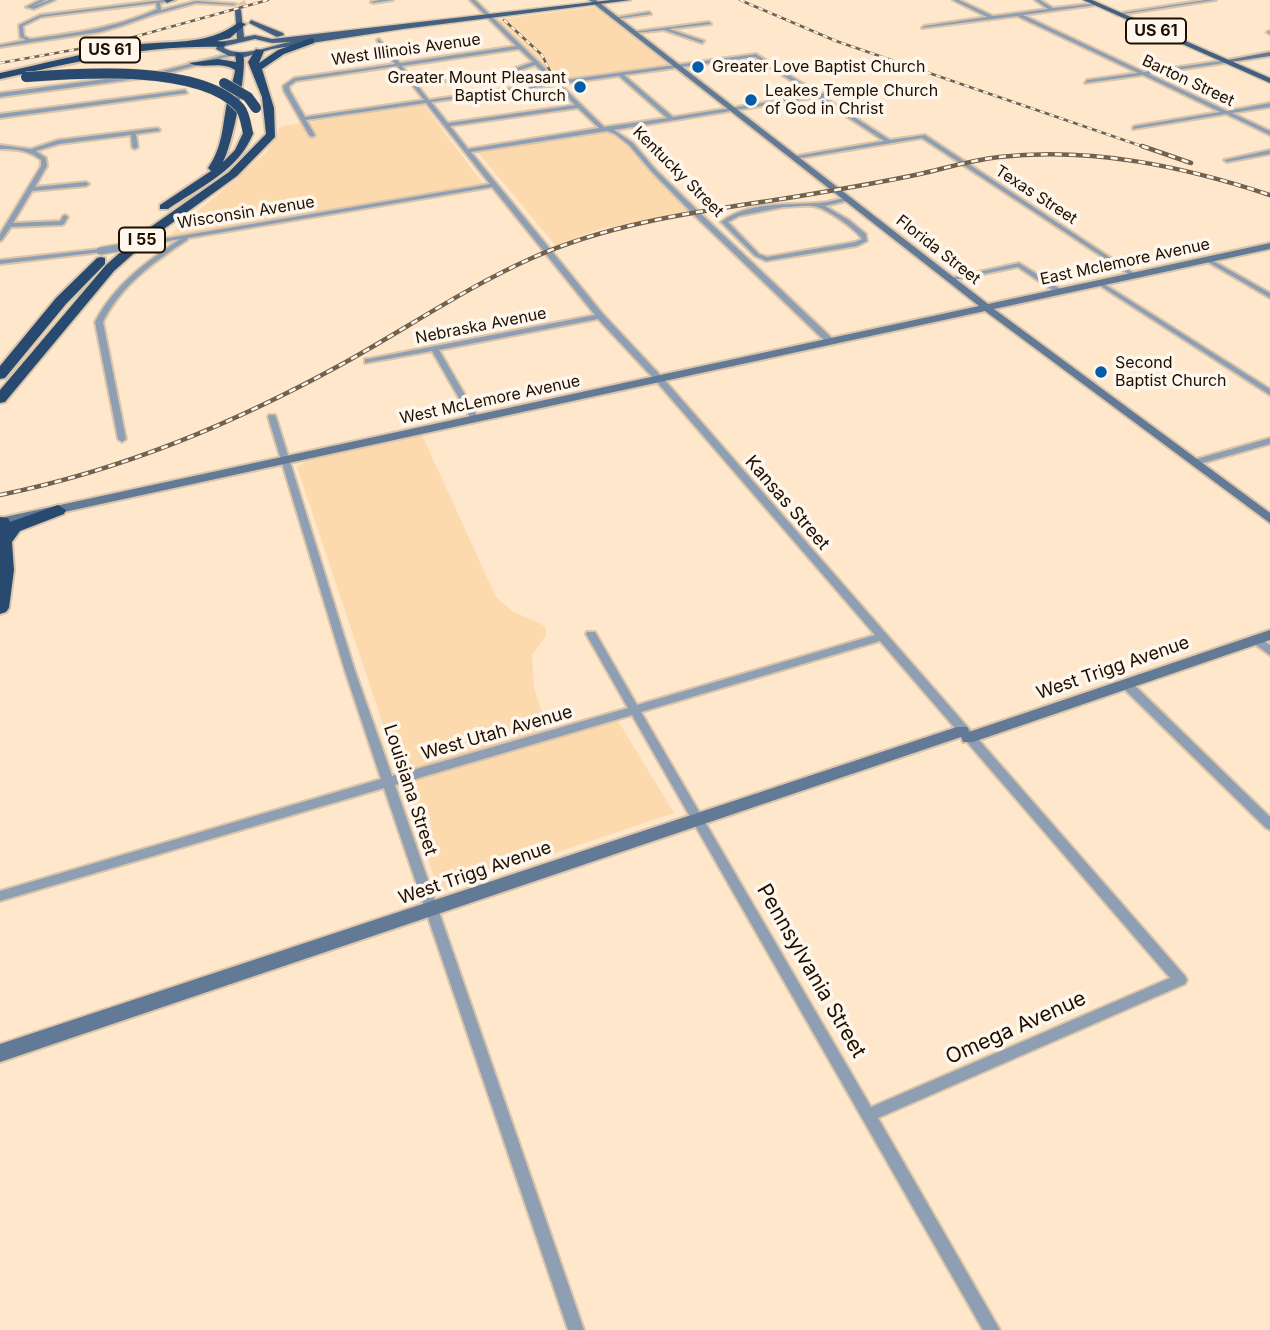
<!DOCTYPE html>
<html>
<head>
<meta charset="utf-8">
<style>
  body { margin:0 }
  canvas { display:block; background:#fee7ca }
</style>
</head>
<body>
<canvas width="1270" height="1330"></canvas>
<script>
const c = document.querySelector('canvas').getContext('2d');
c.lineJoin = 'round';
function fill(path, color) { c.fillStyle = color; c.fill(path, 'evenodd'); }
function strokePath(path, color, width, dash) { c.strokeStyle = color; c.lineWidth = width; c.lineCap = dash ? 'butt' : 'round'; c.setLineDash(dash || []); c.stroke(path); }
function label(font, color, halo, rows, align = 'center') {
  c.font = font + ' Inter,sans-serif'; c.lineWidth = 7; c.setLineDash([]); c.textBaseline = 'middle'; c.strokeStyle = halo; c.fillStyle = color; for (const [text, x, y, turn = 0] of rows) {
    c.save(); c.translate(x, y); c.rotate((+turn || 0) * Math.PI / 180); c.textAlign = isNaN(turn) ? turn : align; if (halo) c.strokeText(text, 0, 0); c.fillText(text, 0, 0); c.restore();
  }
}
fill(new Path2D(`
  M594,7L668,64L557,80L494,20Z
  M424,105L484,185L169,236L265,154L281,126Z
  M611,130L692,213L600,229L556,246L476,150Z
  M422,435L496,597L512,611L545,626L546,636L532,655L534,688L548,730L612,711L674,813L439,892L297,467L308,460Z`), '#fddaae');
strokePath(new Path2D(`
  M241,2L244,8`), '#dcc7ac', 8, [8, 3.5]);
const street = new Path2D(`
  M40,0H46L33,6L49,0H55L34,9L26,7Z
  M163,0H176L160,3L161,10L196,1L236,4L234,5L196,3L152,15L121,26L100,32L0,47V45L26,40L20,37L19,25L40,15ZM156,3L157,9C116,28 74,33 30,39L24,36L23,26L41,17Z
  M379,0H393L373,3L371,2Z
  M470,0H475L558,81L756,54L819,94L863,88L861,91L823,97L890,140L925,135L1138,276L1133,277L922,138L794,159L793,158L796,156L884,141L817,97L614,130L633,143L656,170L700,213L834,340L835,342L831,344H828L695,216L652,172L629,145L615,134L607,131L471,152L603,314L662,377L1185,976L1187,980L1185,984L878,1118L1000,1330H983L632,715L395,785L584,1330H568L384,788L0,901V891L381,779L345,671L268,417L269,415H275L276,417L355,671L392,776L628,708L586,634L587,632H595L637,705L875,635L656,381L598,319L439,350L479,419L475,421L471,419L432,351L365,363V359H368L595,315L492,187L188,238L187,240C154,262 121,285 103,322L126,439L122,442L118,439L95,322C114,285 146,262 180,239L146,245L143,243L144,242L490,184L426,103L306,120L315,135L312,137L309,135L284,91L283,86L294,78L395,64L377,40L379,39L400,63L516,46ZM519,49L533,62L499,74L446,81L449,83L500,77L535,65L553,82L429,100L402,66ZM755,57L813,95L673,117L624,75ZM397,66L424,100L305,117L290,91L289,86L296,81ZM619,76L667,118L604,127L560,84ZM555,85L575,105L448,123L431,102ZM578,108L599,128L468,149L450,126ZM880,641L1170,978L871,1107L641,712Z
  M953,0H959L993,16L1048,9L1035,0H1040L1053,8L1098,3L1096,5L1023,15L1144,72L1227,60L1225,63L1149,74L1227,111L1270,103V107L1232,113L1270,131V135L1226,114L1133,129V127L1135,126L1220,112L1143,75L1085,83L1087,80L1138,73L1017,16L922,28L924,26L987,17Z
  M1205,0H1216L1117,15L1115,14Z
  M649,12L651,14L615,19L613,18Z
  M709,22L711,24L669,29L704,41L702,43L664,30L634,33L632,32Z
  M1269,31H1270V34L1267,32Z
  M232,53L234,55L158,76L0,97V93L158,72Z
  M185,90L187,93L0,118V114Z
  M157,128L160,130L159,131L136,134L138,147L135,149L132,147L131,135L59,144L36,151L46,158L47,166L35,187L86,182L89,184L86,186L32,191L13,223L60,221L63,216L65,215L68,217L64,224L62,225L11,227L2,240L0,241V234L41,166V160C29,150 15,149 0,149V145L31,149L58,140Z
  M1270,150V154L1227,162L1224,160Z
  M849,197L852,199L851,200L825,206L849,220L866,234L867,241L857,246L766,261L755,256L721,222C746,202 786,205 816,203C827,203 838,199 849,197ZM784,207C794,207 808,204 817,207C828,210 857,230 862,239L855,242L767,257L759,254L728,222L739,216Z
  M100,249L102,250V252L0,264V260Z
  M1206,259H1210L1270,293V298L1206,261Z
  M1019,263L1065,292L1058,294L1018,267L949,281L946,279Z
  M1101,282L1270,389V395L1099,285V283Z
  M1270,438V444L1196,465L1192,462L1193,460Z
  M1257,636L1270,645V655L1253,643L1252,640L1253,637Z
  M1126,680L1130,681L1270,817V830L1266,828L1122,687L1121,684L1122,681Z`);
const secondary = new Path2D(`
  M589,0H596L988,304L1270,243V249L994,309L1270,513V523L985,311L0,526V518L979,306Z
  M1270,52V56L1225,63L1222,61Z
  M1270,630V640L973,742H963L961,737L0,1062V1044L957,727H967L969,732Z`);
const primary = new Path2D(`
  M164,0H174L167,3Z
  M611,0H631L403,29L272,49L245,57L229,56L216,49L219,42L237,39L235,10L238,8L241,10L244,37L255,35L272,39ZM255,39L272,43L291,42C270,45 243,59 224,48L225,46Z
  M1083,0H1092L1270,78V83Z
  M251,20L283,33L284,35L277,37L249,23Z`);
const highway = new Path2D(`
  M239,22L246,24L230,38L217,41L225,42L226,44L222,47C142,45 77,62 0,79V73C42,64 84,53 126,46C166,39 206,48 239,22Z
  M311,38L314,39V43L284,54L262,69L274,108L275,137L237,176L150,239L114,271L5,402L0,403V390L106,265L142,233L229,172L266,134L262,97L248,62L256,49L264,51L259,63L278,50Z
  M235,52L243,54C248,68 232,147 223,162L235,150L244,131L253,133C240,170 198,188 168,209H160V205L211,171L208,168C224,145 222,124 228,98C230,88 234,79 235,70C220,60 203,70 189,63L218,59L236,62Z
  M101,257L105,258V264L66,304L5,378L0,379V366L56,298L97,258Z
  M58,505L66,510L64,514L20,531L12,542L14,570L9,608L6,612L0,614V517L8,518L10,522Z`);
strokePath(street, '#dac5aa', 4);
strokePath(secondary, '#dac5aa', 4);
strokePath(primary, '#dac5aa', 3);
strokePath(highway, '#dac5aa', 4);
fill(street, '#8f9fb3');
fill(secondary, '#637a97');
fill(primary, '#436082');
fill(highway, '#284a70');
const railFar1 = new Path2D(`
  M740,0L836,41L1147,148
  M504,20L542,55L550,71
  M0,63L112,43L268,0`);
const rail = new Path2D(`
  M1142,146L1191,163
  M0,495C123,470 235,423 344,363C407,328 467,287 532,258C615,221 705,211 794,197C836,190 878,183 920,174C946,168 972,160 999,157C1092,147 1182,166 1270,195`);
strokePath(railFar1, '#72624d', 2.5);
strokePath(rail, '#72624d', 4.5);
strokePath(railFar1, '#fff7ed', 2, [5]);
strokePath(rail, '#fff7ed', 2.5, [7]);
const streetBridge = new Path2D(`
  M100,251L146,243`);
const highwayBridge = new Path2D(`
  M26,77C80,73 201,64 240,108C245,114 246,125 248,133
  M224,83L248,97L256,108`);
strokePath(streetBridge, '#dac5aa', 10, []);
strokePath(highwayBridge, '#dac5aa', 11, []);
strokePath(streetBridge, '#8f9fb3', 7);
strokePath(highwayBridge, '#284a70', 10);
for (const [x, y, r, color] of [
  [698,67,7,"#025ca9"],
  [580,87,7,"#025ca9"],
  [751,100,7,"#025ca9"],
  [1101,372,7,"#025ca9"]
]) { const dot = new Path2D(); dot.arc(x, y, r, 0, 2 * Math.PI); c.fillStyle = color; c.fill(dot); strokePath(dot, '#fff7ed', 2.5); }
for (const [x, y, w] of [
  [1156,31,60],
  [110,50,60],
  [142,240,46]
]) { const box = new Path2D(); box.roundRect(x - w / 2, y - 12.5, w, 25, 5); c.fillStyle = '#fff7ed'; c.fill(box); strokePath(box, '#1d1001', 2); }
label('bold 16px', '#1d1001', null, [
  ["US 61",1156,31],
  ["US 61",110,50],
  ["I 55",142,240]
]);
label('16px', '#1d1001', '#fff7ed', [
  ["West Illinois Avenue",406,50,-8],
  ["Barton Street",1188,81,25],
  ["Kentucky Street",678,172,45],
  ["Texas Street",1036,195,33],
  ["Wisconsin Avenue",246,213,-9],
  ["Florida Street",938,250,38],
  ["East Mclemore Avenue",1125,262,-12],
  ["Nebraska Avenue",481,326,-11],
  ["West McLemore Avenue",490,400,-12]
]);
label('16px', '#1d1001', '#fff7ed', [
  ["Greater Love Baptist Church",712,67],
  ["Greater Mount Pleasant",566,78,"right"],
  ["Baptist Church",566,96,"right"],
  ["Leakes Temple Church",765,91],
  ["of God in Christ",765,109],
  ["Second",1115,363],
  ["Baptist Church",1115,381]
], 'left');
label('18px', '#1d1001', '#fff7ed', [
  ["Kansas Street",787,503,49],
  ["West Trigg Avenue",1113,668,-19],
  ["West Utah Avenue",497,733,-16],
  ["Louisiana Street",410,790,72],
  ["West Trigg Avenue",475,873,-19]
]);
label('21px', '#1d1001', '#fff7ed', [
  ["Pennsylvania Street",811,971,60],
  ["Omega Avenue",1016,1028,-24]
]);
</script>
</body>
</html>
